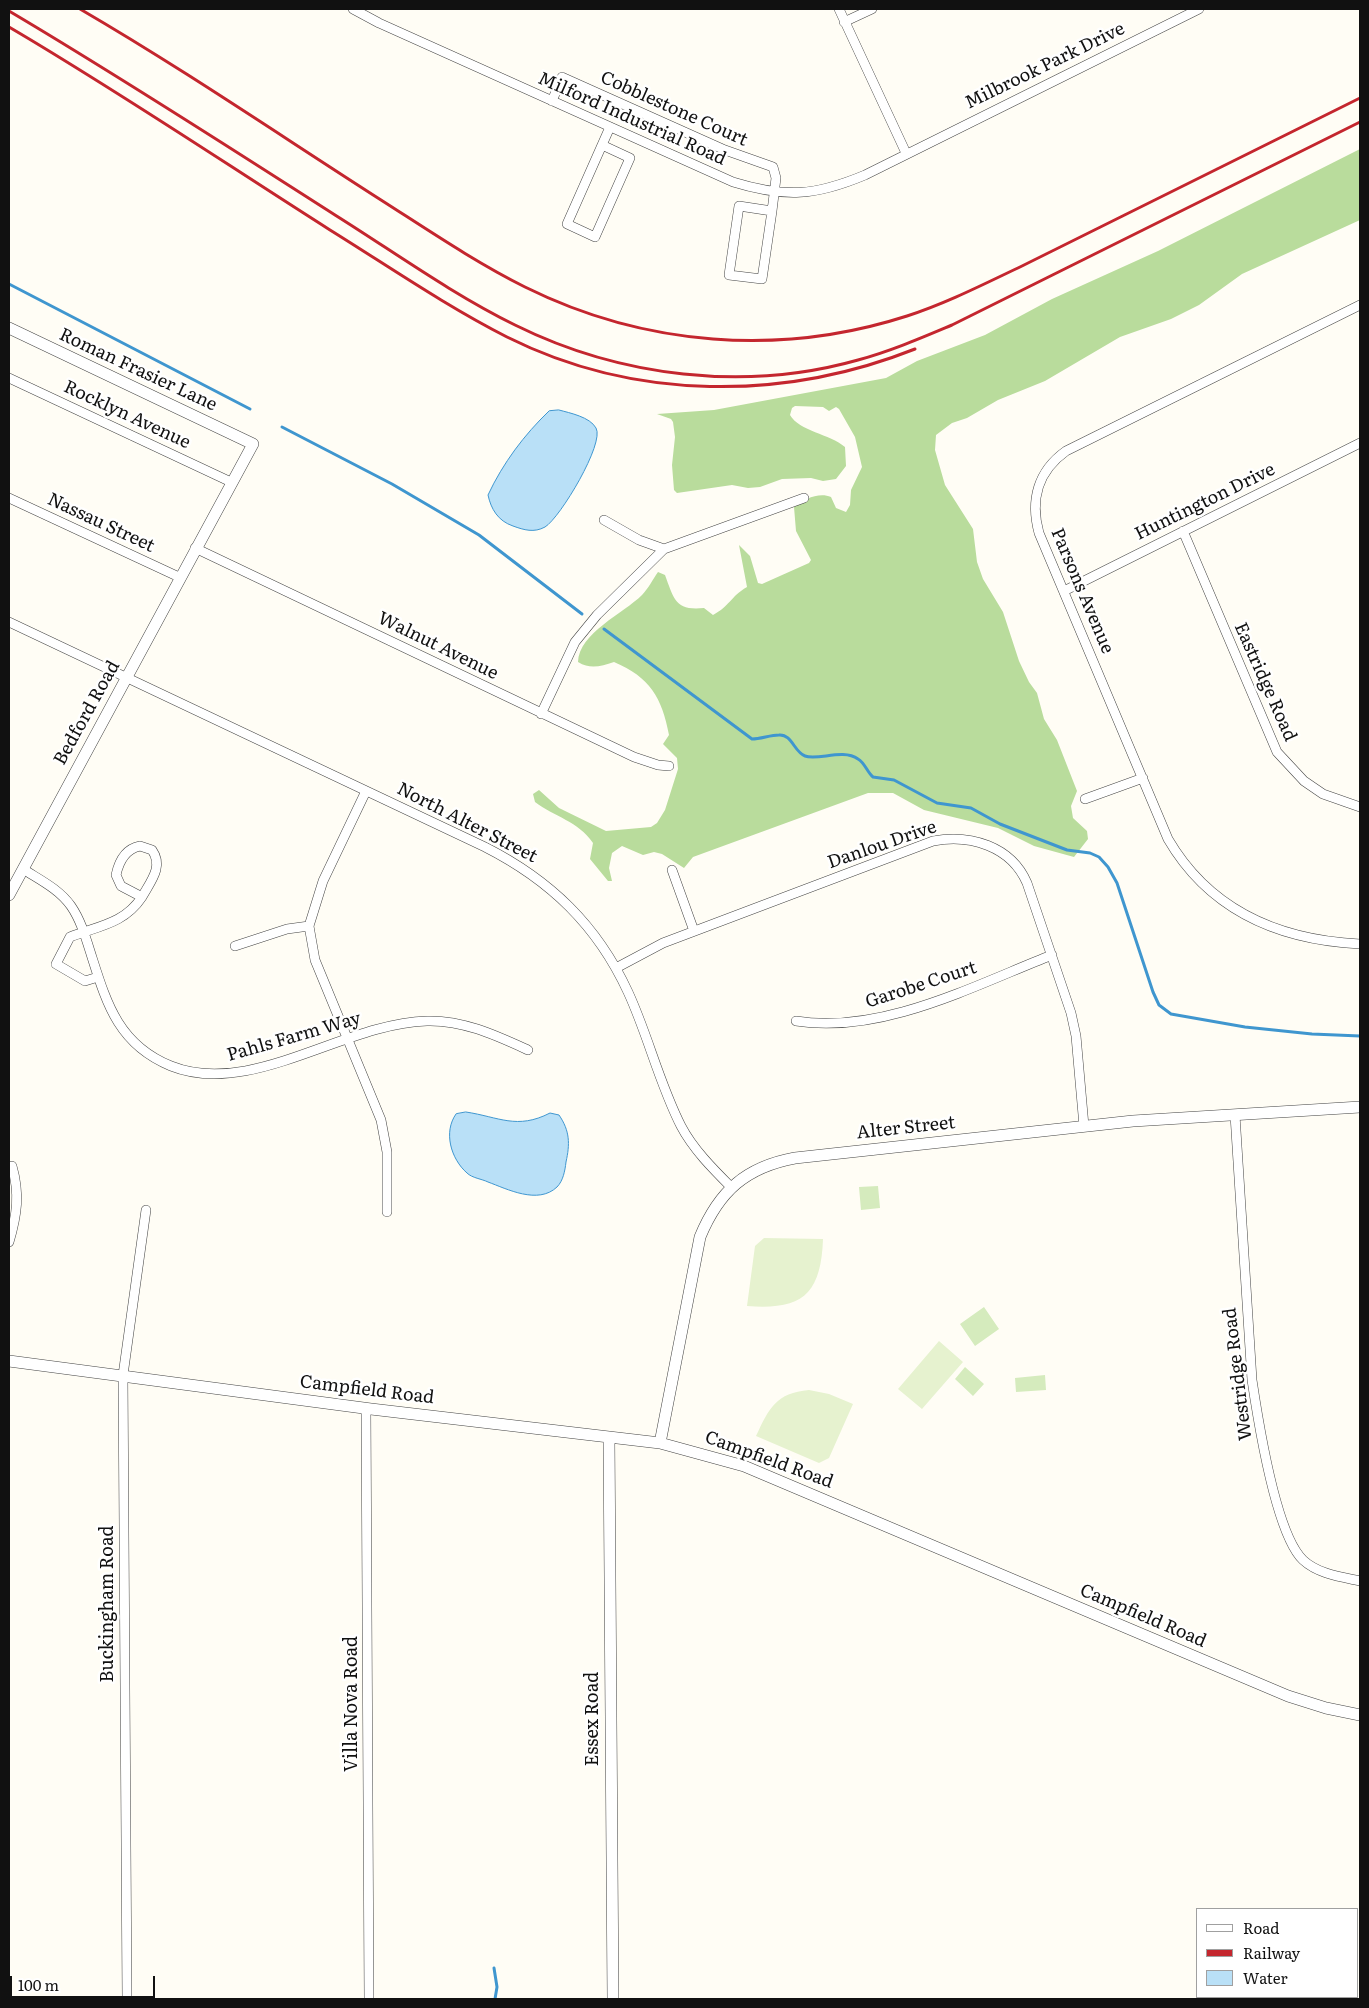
<!DOCTYPE html>
<html>
<head>
<meta charset="utf-8">
<style>
  body { margin:0 }
  #map { position:relative; width:1369px; height:2008px; overflow:hidden; background:#fffdf5; font-family:Literata,serif }
  canvas { display:block }
  .frame { position:absolute; inset:0; border:10px solid #111; pointer-events:none }
  .legend { position:absolute; left:1196px; top:1908px; width:162px; height:90px; box-sizing:border-box; background:#fff; border:1px solid #a0a0a0; margin:0; padding:6px 9px; list-style:none; font-size:15px; color:#111 }
  .legend li { display:flex; align-items:center; gap:10px; height:25px }
  .legend b { width:25px; border:1px solid #a0a0a0 }
  .scale { position:absolute; left:10px; top:1976px; width:145px; height:22px; box-sizing:border-box; border:2px solid #111; border-top:0; padding-left:6px; font-size:15px; line-height:18px; white-space:nowrap; color:#111; -webkit-text-stroke:4px #fff; paint-order:stroke }
</style>
</head>
<body>
<div id="map">
<canvas width="1369" height="2008"></canvas>
<div class="frame"></div>
<ul class="legend">
<li><b style="height:6px;background:#fff"></b>Road</li>
<li><b style="height:6px;background:#c4262e"></b>Railway</li>
<li><b style="height:14px;background:#b9e0f7"></b>Water</li>
</ul>
<div class="scale">100 m</div>
</div>
<script>
const c = document.querySelector('canvas').getContext('2d');
c.lineJoin = 'round';
function fill(path, color) { c.fillStyle = color; c.fill(path, 'evenodd'); }
function strokePath(path, color, width, dash) { c.strokeStyle = color; c.lineWidth = width; c.lineCap = dash ? 'butt' : 'round'; c.setLineDash(dash || []); c.stroke(path); }
function label(font, color, halo, rows, align = 'center') {
  c.font = font + ' Literata,serif'; c.lineWidth = 5; c.setLineDash([]); c.textBaseline = 'middle'; c.strokeStyle = halo; c.fillStyle = color; for (const [text, x, y, turn = 0] of rows) {
    c.save(); c.translate(x, y); c.rotate((+turn || 0) * Math.PI / 180); c.textAlign = isNaN(turn) ? turn : align; if (halo) c.strokeText(text, 0, 0); c.fillText(text, 0, 0); c.restore();
  }
}
fill(new Path2D(`
  M878,1186L880,1208L861,1210L859,1187Z
  M984,1307L999,1329L975,1346L960,1324Z
  M965,1367L984,1384L973,1396L955,1379Z
  M1045,1375L1046,1390L1016,1392L1015,1378Z`), '#d5ebbd');
fill(new Path2D(`
  M1360,149V220L1242,274L1199,305L1171,319L1120,337L1045,381L998,400L967,418L952,423L936,435L935,450L945,485L973,529L977,562L983,579L1003,612L1019,661L1029,682L1037,693L1044,719L1057,740L1077,791L1071,806L1073,818L1087,831L1088,839L1074,857L1034,846L998,828L924,810L893,793H868L693,857L684,868L662,854L654,852L643,855L622,846L612,853L609,868L612,881H608L590,859L593,843C578,821 555,817 535,802L533,794L539,790L559,808L606,831L651,827L657,823L665,810L678,769L677,758L663,744L669,735C662,698 650,677 614,662C601,666 591,670 578,662C579,633 624,613 642,595C648,589 653,579 658,572L665,575C674,599 675,611 704,608L713,615C730,606 730,597 747,587L739,545L750,556L758,583L762,584L809,563L811,560L796,531L794,507C804,499 819,492 831,497L836,508L846,512L850,505L851,490L862,467L855,437L839,409L836,407L829,411L823,407L795,406L792,408L790,415C799,431 830,434 845,447L846,466L836,479L823,481L811,478L782,479L760,487L748,488L732,485L677,493L674,490L672,465L675,437L673,422L671,419L657,414L714,410L886,378L917,361L985,335L1052,299L1158,251Z`), '#b9dc9c');
fill(new Path2D(`
  M764,1238L823,1239C821,1296 801,1310 747,1306L755,1246Z
  M939,1341L963,1362L922,1409L898,1389Z
  M809,1390L829,1394L853,1404L829,1458L819,1463L756,1436C769,1408 776,1393 809,1390Z`), '#e6f2cf');
const water = new Path2D(`
  M559,410C570,413 590,417 596,428C605,443 560,518 545,527C534,533 524,530 513,526C498,521 491,509 488,495C503,463 524,435 549,411Z
  M466,1112C499,1117 517,1130 550,1113L559,1115C570,1131 570,1144 566,1162C565,1171 563,1181 557,1187C538,1205 507,1189 488,1182C482,1179 472,1178 467,1173C451,1159 443,1132 456,1114Z`);
fill(water, '#b9e0f7');
strokePath(water, '#3f96cf', 1);
strokePath(new Path2D(`
  M9,284L250,409
  M282,427L392,484L479,535L582,614
  M604,629L752,739C761,739 770,735 779,735C792,734 794,752 805,756C818,761 843,748 858,759C865,763 867,772 873,777L894,780L937,803L971,808L1000,824L1067,850L1090,853L1099,857L1108,867L1117,883L1153,992L1159,1005L1171,1014L1245,1027L1312,1034L1360,1036
  M494,1968L497,1987L495,1999`), '#3f96cf', 3);
const minor = new Path2D(`
  M353,9L379,23L733,182C785,198 815,196 865,175L1199,9
  M839,9L906,153
  M844,22L872,9
  M552,101L562,77L725,150L773,167L776,178L772,211L739,206L729,275L762,279L772,211
  M602,145L567,224L595,237L630,158L602,145L610,127
  M1360,305L1066,451C1038,471 1030,500 1039,533L1168,839C1210,911 1279,940 1360,944
  M9,378L231,482
  M9,498L179,577
  M604,520L639,540L664,549L804,498
  M1183,531L1277,752L1304,781L1323,794L1360,807
  M195,548L634,757L658,765L669,766
  M1064,591L1360,443
  M9,622L485,847C550,880 597,925 628,992C648,1035 659,1083 681,1126C693,1149 713,1169 731,1187
  M541,714L575,642L597,615L664,549
  M366,791L323,881L309,926L315,960L381,1120L387,1152V1212
  M1085,799L1143,778
  M23,869C40,880 59,889 71,906C80,919 85,935 90,951C106,1001 117,1044 171,1066C251,1098 344,1023 427,1021C463,1020 495,1035 528,1050
  M672,870L694,931
  M235,946L287,929L309,926
  M616,968L663,943L933,841C970,834 1011,846 1027,883L1071,1013L1076,1036L1084,1126
  M98,977L85,981L56,964L70,937C98,926 124,924 142,897L121,886L116,875C119,861 125,849 140,846L152,850C164,867 150,882 142,897
  M796,1021C881,1035 975,985 1052,955
  M1235,1115L1252,1380C1258,1420 1276,1534 1303,1560C1318,1574 1341,1577 1360,1581
  M9,1242C17,1215 20,1194 12,1166
  M366,1408L369,1999
  M127,1999L123,1375L146,1210`);
const tertiary = new Path2D(`
  M9,328L253,444L9,895
  M9,1361L371,1409L660,1443L744,1466L1288,1696L1326,1708L1360,1715
  M609,1438L613,1999
  M660,1443L700,1237C719,1191 746,1167 795,1158L1133,1121L1360,1107`);
strokePath(minor, '#444', 10);
strokePath(tertiary, '#444', 12);
strokePath(minor, '#fff', 9);
strokePath(tertiary, '#fff', 11);
strokePath(new Path2D(`
  M80,9C183,69 281,136 381,200C428,230 475,262 525,287C644,346 780,357 907,316C947,303 984,284 1022,266L1360,98
  M9,11C119,76 227,146 335,215C394,252 452,294 515,325C620,377 745,392 858,360C891,351 921,338 952,325L1360,122
  M9,27C118,91 223,162 330,230C388,266 446,306 507,337C635,401 784,401 915,349`), '#c4262e', 3);
label('18px', '#111', '#fff', [
  ["Milbrook Park Drive",1045,66,-26],
  ["Cobblestone Court",674,109,24],
  ["Milford Industrial Road",632,119,24],
  ["Roman Frasier Lane",138,370,25],
  ["Rocklyn Avenue",127,415,25],
  ["Huntington Drive",1205,502,-26],
  ["Nassau Street",101,523,25],
  ["Parsons Avenue",1082,591,67],
  ["Walnut Avenue",438,646,26],
  ["Eastridge Road",1265,682,66],
  ["Bedford Road",87,713,-61],
  ["North Alter Street",467,823,27],
  ["Danlou Drive",882,845,-19],
  ["Garobe Court",921,985,-18],
  ["Pahls Farm Way",294,1037,-16],
  ["Alter Street",906,1128,-6],
  ["Westridge Road",1238,1374,-97],
  ["Campfield Road",367,1390,7],
  ["Campfield Road",769,1460,20],
  ["Buckingham Road",108,1604,-90],
  ["Campfield Road",1143,1616,23],
  ["Villa Nova Road",352,1704,-90],
  ["Essex Road",593,1719,-90]
]);
</script>
</body>
</html>
